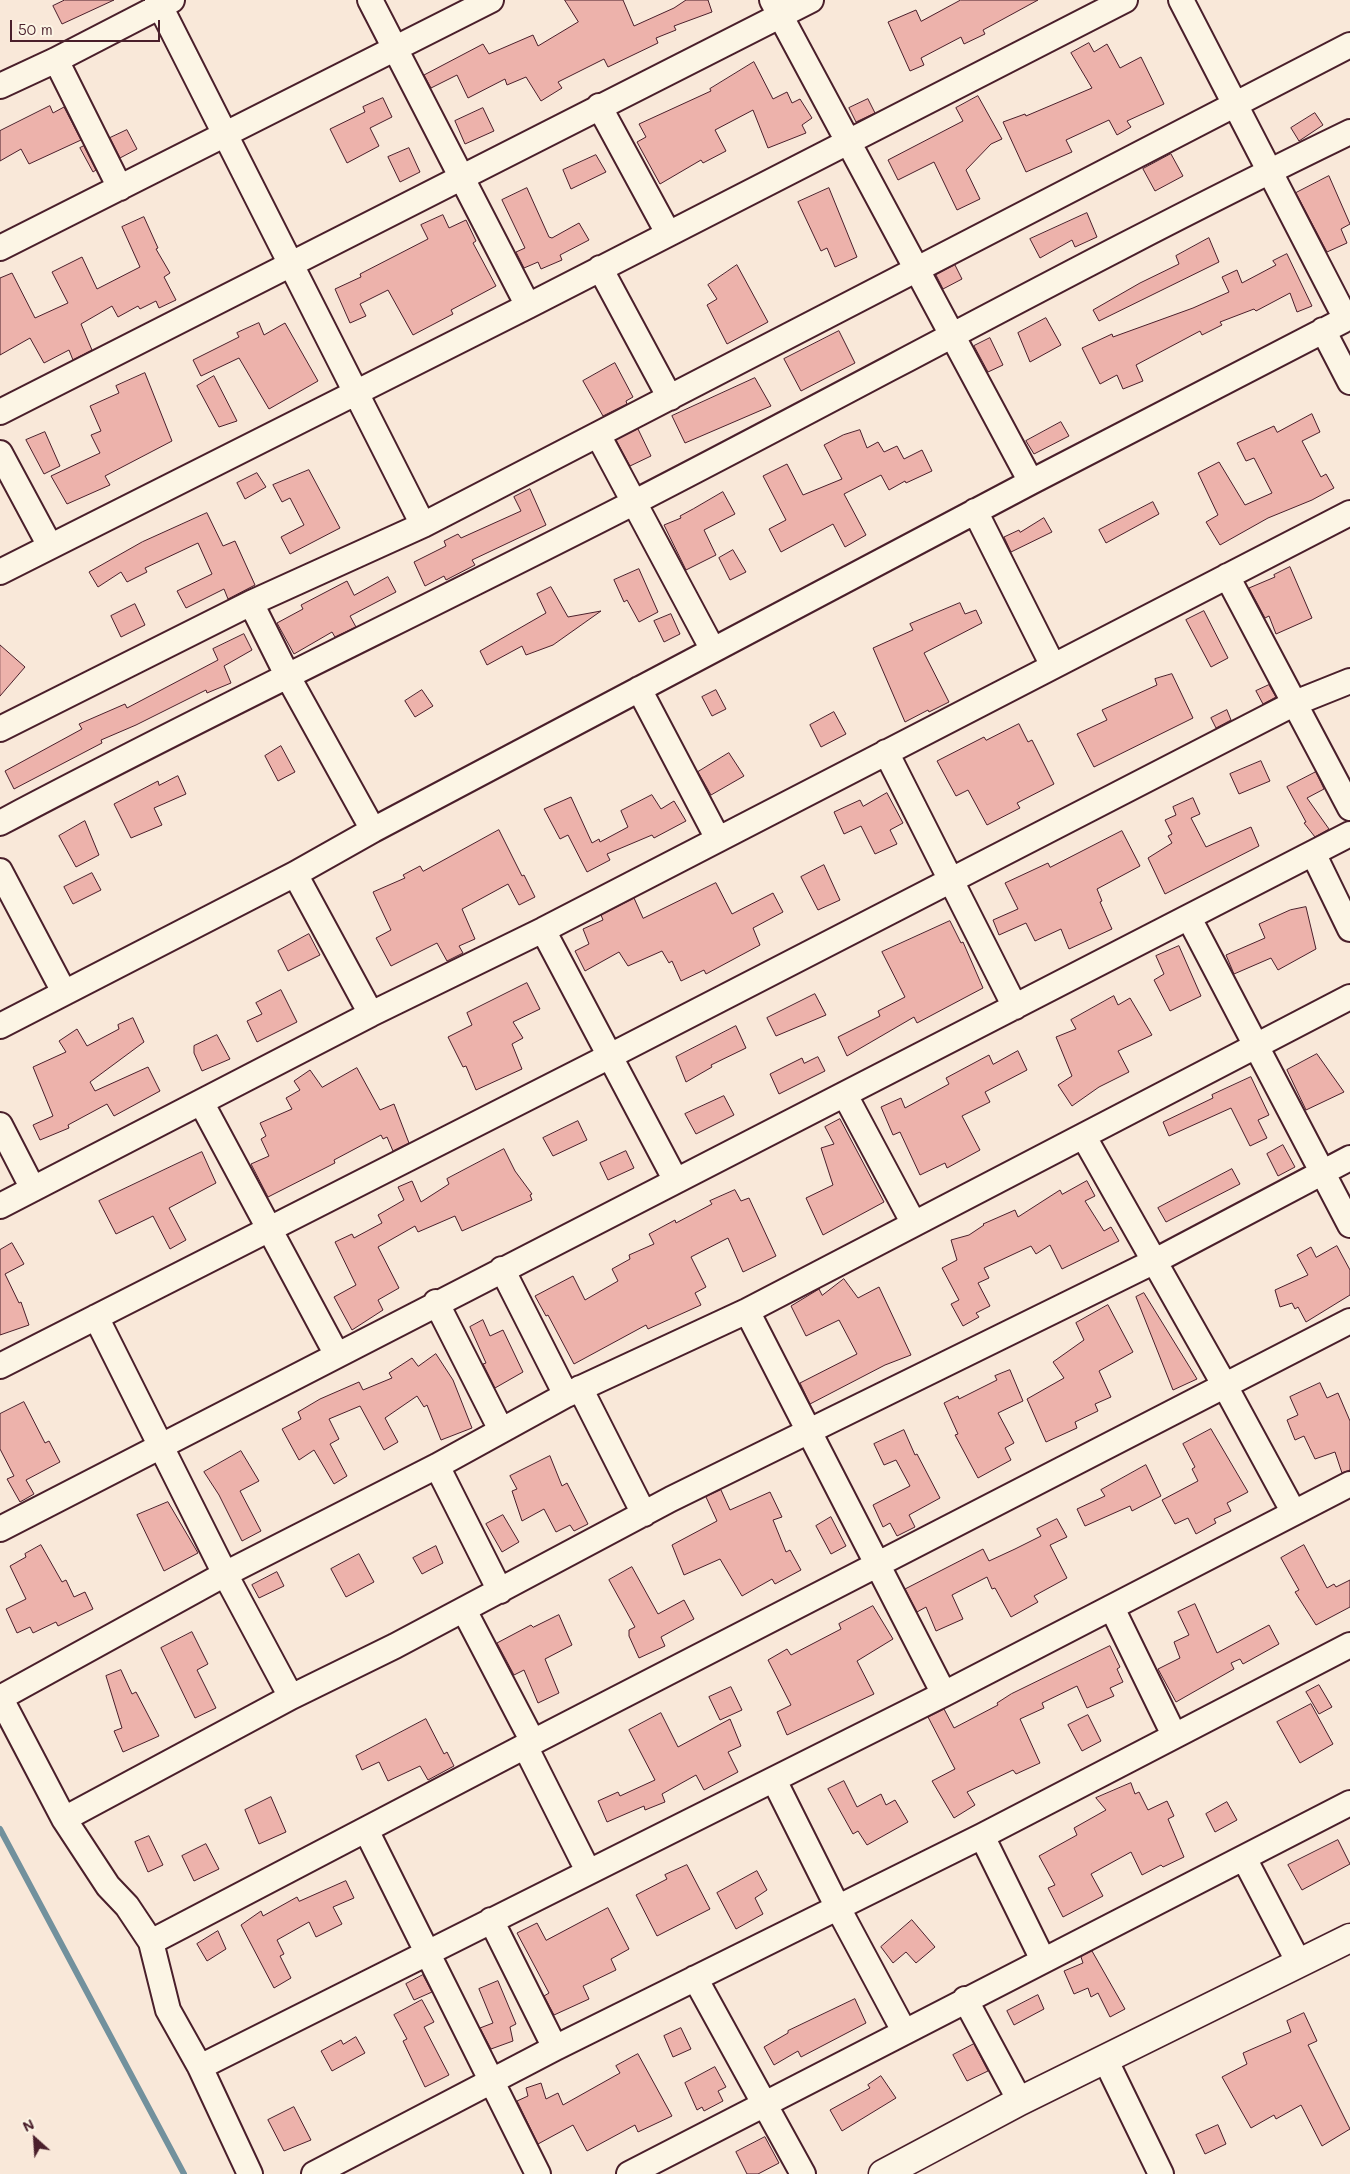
<!DOCTYPE html>
<html>
<head>
<meta charset="utf-8">
<style>
  body { margin:0 }
  #map { position:relative; width:1350px; height:2174px; overflow:hidden; background:#f9e8d9; font-family:Mali,sans-serif }
  canvas { display:block }
  .north { position:absolute; left:10px; top:2114px; width:50px; height:50px; -webkit-text-stroke:4px #fcf5e5; paint-order:stroke; rotate:334deg; font-size:14px; font-weight:700; line-height:20px; text-align:center; color:#4a1f2b }
  .north::after { content:''; display:block; margin:auto; width:18px; height:22px; background:#4a1f2b; clip-path:polygon(50% 0,100% 100%,50% 72%,0 100%) }
  .scale { position:absolute; left:10px; top:20px; width:150px; height:22px; box-sizing:border-box; border:2px solid #4a1f2b; border-top:0; padding-left:6px; font-size:15px; line-height:18px; white-space:nowrap; color:#4a1f2b; -webkit-text-stroke:4px #fcf5e5; paint-order:stroke }
</style>
</head>
<body>
<div id="map">
<canvas width="1350" height="2174"></canvas>
<div class="north">N</div>
<div class="scale">50 m</div>
</div>
<script>
const c = document.querySelector('canvas').getContext('2d');
c.lineJoin = 'round';
function strokePath(path, color, width, dash) { c.strokeStyle = color; c.lineWidth = width; c.lineCap = dash ? 'butt' : 'round'; c.setLineDash(dash || []); c.stroke(path); }
function fill(path, color) { c.fillStyle = color; c.fill(path, 'evenodd'); }
strokePath(new Path2D(`
  M0,1829L184,2174`), '#72919d', 6);
const building = new Path2D(`
  M65,0H114L62,24L53,6Z
  M565,0H623L634,26L674,8L686,0H708L712,12L674,26L676,30L656,38L658,43L608,67L604,59L558,82L562,88L541,101L526,77L507,85L505,79L468,98L457,75L431,88L424,75L483,44L489,54L533,35L538,46L578,22Z
  M961,0H1038L983,30L985,34L964,44L961,37L921,58L924,65L910,71L888,22L916,10L921,21Z
  M1089,43L1094,52L1107,44L1120,68L1141,57L1164,104L1127,121L1131,127L1117,135L1109,120L1066,140L1072,152L1026,172L1003,122L1025,114L1026,116L1092,88L1071,53Z
  M754,62L773,99L787,92L792,103L800,99L812,118L802,125L806,133L768,148L753,110L715,130L726,151L703,163L701,160L660,184L637,142L646,137L639,124L711,91L710,89Z
  M978,96L1002,139L991,144L966,170L980,199L957,210L934,162L898,180L888,160L963,121L956,108Z
  M383,98L392,117L370,128L379,146L347,163L330,129L365,112L363,107Z
  M868,99L875,113L856,122L849,108Z
  M50,106L53,113L64,107L81,140L29,164L21,149L0,161V131Z
  M483,108L494,131L465,144L455,121Z
  M1315,113L1323,125L1299,141L1291,128Z
  M127,130L137,149L120,158L110,138Z
  M84,146L96,170L93,172L80,148Z
  M409,148L420,172L400,182L388,157Z
  M1171,154L1183,176L1155,191L1143,169Z
  M596,155L606,172L571,189L563,170Z
  M1329,176L1350,224L1341,229L1347,243L1327,252L1296,193Z
  M527,188L549,237L552,238L579,223L589,240L560,255L562,260L541,269L538,262L524,268L516,252L525,248L502,200Z
  M829,188L857,257L835,267L827,248L821,251L798,202Z
  M1087,213L1097,237L1075,247L1072,240L1040,258L1030,239Z
  M443,215L449,228L466,220L476,241L473,243L496,286L451,310L453,314L413,335L388,290L360,304L366,316L350,323L335,289L361,277L360,274L428,239L421,225Z
  M144,217L158,248L156,249L170,273L164,277L176,300L159,308L156,301L140,309L138,306L118,317L112,306L81,324L92,350L73,360L69,350L44,363L30,338L0,355V278L12,273L35,318L68,303L52,272L82,257L97,289L140,267L122,227Z
  M1209,238L1219,262L1099,321L1093,310L1140,283L1179,264L1176,256Z
  M1287,254L1312,306L1297,312L1290,293L1256,311L1254,309L1220,322L1222,325L1202,335L1200,331L1136,365L1143,381L1123,389L1117,375L1100,384L1082,348L1112,334L1113,337L1193,308L1229,292L1222,277L1237,270L1242,283L1276,265L1273,261Z
  M737,265L768,322L727,344L707,305L717,299L708,285Z
  M955,265L962,279L943,289L936,275Z
  M1046,318L1061,345L1030,362L1018,333Z
  M259,323L264,335L285,323L318,381L269,409L239,358L201,376L193,360L239,337L237,333Z
  M839,331L855,363L801,391L784,359Z
  M990,338L1003,365L988,372L974,346Z
  M615,363L633,397L626,401L627,404L603,416L583,381Z
  M145,373L172,441L105,476L110,485L67,504L51,476L100,453L91,435L101,431L90,406L119,393L116,386Z
  M214,376L237,421L219,427L197,386Z
  M755,378L771,406L685,443L672,416Z
  M1312,414L1320,432L1302,441L1321,477L1326,474L1334,488L1312,500L1268,518L1220,545L1206,522L1218,515L1198,473L1219,462L1245,505L1272,493L1254,458L1246,461L1237,443L1274,426L1277,432Z
  M1061,422L1069,436L1034,454L1026,441Z
  M638,429L651,456L630,466L616,440Z
  M860,430L867,448L878,442L884,452L897,446L904,459L922,450L932,471L906,483L905,481L889,490L881,475L844,494L866,535L845,547L833,524L781,552L769,529L786,520L763,476L787,464L803,495L842,479L824,445L843,435Z
  M45,432L60,466L44,474L26,440Z
  M309,470L340,528L290,554L281,537L304,525L290,498L282,502L273,485Z
  M257,473L266,487L245,499L237,483Z
  M530,489L546,525L472,560L475,565L446,580L444,576L425,586L414,562L446,546L444,541L458,534L461,538L521,511L514,497Z
  M723,492L735,514L704,530L716,555L686,570L664,525L681,518L680,516L693,509Z
  M1153,502L1159,514L1106,543L1099,530Z
  M207,513L223,546L235,541L255,585L228,599L224,589L186,608L177,591L212,574L198,543L145,568L147,572L127,582L121,572L98,587L89,572L142,542Z
  M1044,518L1052,532L1011,552L1004,537L1019,530L1020,532Z
  M733,550L746,572L730,580L719,558Z
  M1290,567L1312,618L1276,634L1269,616L1265,618L1249,588L1275,577L1274,575Z
  M639,569L658,612L639,622L627,600L624,602L614,580Z
  M388,577L396,592L350,616L356,627L335,637L332,632L294,654L277,623L303,609L301,605L347,581L354,595Z
  M551,587L568,617L601,611L553,645L526,655L522,646L487,665L480,651L546,613L537,594Z
  M960,603L965,614L976,610L982,623L924,653L949,702L929,712L928,710L905,722L873,648L913,630L910,624Z
  M135,604L145,625L121,637L111,616Z
  M1204,611L1228,658L1211,667L1186,620Z
  M671,614L680,634L664,642L654,621Z
  M244,634L252,650L224,666L231,683L207,693L206,690L136,725L101,740L102,743L14,789L5,771L82,729L79,724L125,704L127,708L218,660L213,649Z
  M0,645L25,667L0,696Z
  M1172,674L1193,718L1094,767L1077,734L1107,720L1102,710L1157,685L1155,679Z
  M1269,685L1276,697L1263,704L1256,691Z
  M422,690L433,706L415,717L405,701Z
  M716,690L726,709L712,716L702,697Z
  M1227,710L1231,720L1216,728L1211,718Z
  M834,712L846,734L821,747L810,725Z
  M1019,724L1028,742L1032,740L1054,784L1017,803L1020,808L987,825L968,790L956,796L937,761L984,737L986,740Z
  M281,746L295,772L278,781L265,756Z
  M729,753L744,776L711,795L698,772Z
  M1261,761L1270,781L1239,794L1230,774Z
  M1316,772L1324,789L1307,798L1329,829L1315,837L1304,823L1306,822L1287,787Z
  M178,776L186,794L154,808L162,825L131,838L114,804L158,781L159,785Z
  M887,793L903,823L890,830L897,844L875,854L861,826L844,834L834,812L860,800L863,806Z
  M652,795L661,809L674,801L686,821L654,838L652,835L607,854L610,860L587,872L568,835L560,839L544,809L571,797L592,843L599,839L600,842L628,827L621,811Z
  M1193,798L1200,814L1191,818L1206,847L1251,827L1259,846L1165,894L1148,858L1172,843L1168,836L1172,834L1165,820L1176,815L1173,807Z
  M85,821L99,855L76,867L59,836Z
  M499,830L522,876L524,875L535,897L519,905L508,884L462,909L475,939L459,946L463,953L447,961L437,943L391,966L376,938L391,930L373,892L405,878L403,875L420,866L423,871Z
  M1122,831L1140,866L1097,889L1102,901L1100,902L1112,929L1069,949L1061,929L1035,941L1026,923L999,935L993,920L1018,909L1005,883L1048,863L1050,867Z
  M824,865L840,900L818,910L801,877Z
  M92,873L101,890L73,904L64,887Z
  M716,883L732,914L773,893L783,912L753,928L760,945L706,974L704,970L681,981L672,961L669,963L662,951L628,966L619,952L585,971L575,951L589,944L583,929L603,920L601,915L634,898L643,918Z
  M1306,907L1316,949L1278,970L1271,958L1234,974L1226,955L1265,938L1259,924L1290,910Z
  M950,921L961,943L963,942L983,988L917,1023L914,1017L847,1056L838,1037L880,1016L878,1011L905,997L882,952Z
  M309,934L320,955L288,971L278,951Z
  M1179,946L1201,996L1170,1011L1154,980L1164,974L1156,956Z
  M527,983L540,1009L513,1022L523,1038L512,1044L522,1069L476,1090L466,1066L463,1067L448,1037L472,1025L467,1013Z
  M281,990L297,1022L257,1042L247,1021L262,1014L256,1003Z
  M815,994L826,1015L776,1036L767,1018Z
  M1114,996L1118,1005L1130,998L1152,1035L1118,1051L1129,1072L1099,1087L1072,1106L1058,1085L1072,1076L1056,1037L1076,1029L1071,1020Z
  M133,1018L144,1042L90,1082L95,1091L148,1067L160,1091L114,1116L107,1104L68,1125L69,1128L40,1140L33,1125L53,1116L33,1067L66,1052L59,1041L77,1029L87,1046L119,1029L118,1025Z
  M736,1026L746,1048L711,1065L712,1067L686,1082L676,1057Z
  M217,1035L230,1059L202,1071L194,1053V1046Z
  M1018,1051L1027,1070L985,1092L990,1102L962,1116L980,1150L947,1168L945,1163L920,1175L900,1132L893,1135L881,1107L901,1098L905,1108L949,1084L946,1078L989,1055L993,1064Z
  M1317,1054L1344,1092L1306,1110L1287,1070Z
  M818,1057L825,1071L779,1094L770,1074L802,1058L804,1063Z
  M357,1068L380,1110L394,1104L409,1143L393,1151L387,1137L383,1139L381,1135L334,1160L335,1163L268,1197L251,1164L269,1156L261,1139L266,1136L260,1123L292,1109L286,1098L300,1090L294,1081L310,1070L322,1087Z
  M1251,1077L1269,1115L1258,1120L1267,1138L1250,1146L1231,1108L1169,1136L1163,1122L1213,1098L1212,1095Z
  M724,1096L734,1115L696,1134L685,1114Z
  M840,1119L884,1202L823,1235L806,1198L833,1185L821,1148L834,1144L825,1127Z
  M578,1121L587,1140L553,1156L543,1138Z
  M1283,1145L1295,1167L1278,1176L1267,1154Z
  M504,1149L515,1171L532,1194L530,1195L532,1200L462,1231L455,1216L418,1232L415,1226L378,1247L399,1288L378,1300L383,1310L352,1330L334,1297L356,1285L335,1242L352,1234L354,1238L382,1223L378,1215L404,1200L398,1187L412,1181L421,1202L449,1184L447,1179Z
  M626,1151L634,1168L608,1180L600,1163Z
  M202,1152L216,1183L169,1208L186,1240L170,1249L153,1216L116,1234L99,1201Z
  M1232,1169L1240,1184L1166,1222L1158,1208Z
  M1087,1181L1095,1196L1085,1201L1104,1231L1111,1227L1119,1241L1062,1269L1050,1245L1036,1254L1031,1246L984,1268L989,1278L978,1283L990,1306L976,1313L979,1317L963,1326L951,1304L959,1300L942,1268L957,1260L951,1240L969,1235L984,1225L983,1224L1015,1210L1018,1217L1060,1190L1062,1194Z
  M735,1190L741,1201L749,1198L776,1256L743,1272L728,1238L691,1257L706,1287L695,1293L701,1305L648,1329L646,1325L574,1364L548,1315L546,1316L535,1296L573,1276L585,1300L618,1281L612,1269L630,1259L629,1255L654,1244L649,1234L675,1220L676,1223L712,1204L710,1201Z
  M12,1243L24,1264L5,1274L19,1303L21,1302L29,1325L0,1335V1250Z
  M1337,1246L1350,1270V1295L1306,1322L1298,1307L1295,1309L1292,1303L1280,1307L1275,1290L1308,1275L1297,1255L1311,1247L1316,1257Z
  M844,1279L858,1298L879,1287L911,1355L885,1365L810,1404L800,1383L857,1354L839,1320L806,1336L791,1306L819,1289L822,1295Z
  M1144,1293L1197,1379L1173,1390L1136,1297Z
  M1108,1305L1133,1352L1099,1371L1111,1397L1095,1404L1098,1411L1075,1422L1077,1428L1046,1442L1027,1399L1064,1378L1053,1362L1084,1340L1076,1323Z
  M483,1320L490,1336L503,1330L523,1372L495,1388L483,1364L486,1363L470,1327Z
  M436,1354L453,1380L472,1428L441,1440L427,1405L424,1407L417,1396L385,1418L398,1442L384,1450L360,1406L329,1419L339,1439L330,1444L347,1476L334,1484L314,1450L299,1460L282,1429L301,1419L298,1412L320,1399L359,1382L363,1390L392,1378L389,1373L412,1358L418,1366Z
  M1010,1370L1023,1401L998,1413L1014,1443L1005,1448L1011,1460L978,1478L955,1435L958,1434L944,1403L958,1396L959,1399L997,1380L995,1376Z
  M1320,1383L1327,1398L1338,1393L1350,1421V1470L1342,1473L1335,1452L1315,1459L1304,1436L1295,1440L1287,1420L1298,1415L1290,1397Z
  M24,1402L45,1443L49,1441L60,1462L26,1480L34,1494L20,1502L7,1479L14,1476L0,1449V1414Z
  M1211,1429L1248,1492L1227,1503L1231,1511L1214,1519L1216,1523L1196,1534L1188,1518L1175,1524L1162,1500L1198,1481L1192,1469L1195,1467L1183,1444Z
  M904,1430L915,1455L917,1454L940,1498L909,1515L915,1527L897,1536L890,1523L883,1527L873,1505L910,1486L896,1460L884,1465L874,1444Z
  M241,1451L259,1481L240,1491L261,1531L242,1541L219,1495L204,1472Z
  M550,1456L562,1486L567,1483L588,1524L574,1531L570,1525L556,1532L544,1509L522,1521L512,1491L517,1489L510,1476Z
  M1146,1465L1161,1496L1132,1511L1130,1506L1085,1526L1077,1509L1105,1496L1101,1490Z
  M721,1490L730,1510L770,1492L782,1517L773,1520L786,1552L790,1550L801,1570L775,1584L772,1579L742,1596L720,1559L684,1575L672,1545L717,1521L706,1497Z
  M168,1502L198,1553L164,1571L137,1515Z
  M503,1515L519,1542L502,1552L486,1524Z
  M831,1517L846,1546L831,1554L816,1526Z
  M1057,1519L1067,1537L1050,1545L1067,1578L1034,1596L1038,1602L1011,1617L995,1588L992,1589L987,1577L952,1595L963,1619L936,1631L926,1607L917,1612L905,1589L983,1549L989,1561L1015,1549L1041,1536L1037,1529Z
  M41,1545L62,1582L66,1580L74,1597L85,1592L93,1609L58,1626L56,1622L33,1633L30,1627L17,1633L6,1609L26,1599L10,1566L26,1557L25,1554Z
  M1304,1545L1327,1588L1334,1584L1336,1587L1350,1580V1607L1316,1625L1295,1592L1299,1590L1281,1558Z
  M436,1546L443,1563L422,1574L413,1558Z
  M359,1554L374,1582L346,1597L331,1569Z
  M632,1567L658,1614L684,1600L694,1619L661,1637L665,1646L639,1658L629,1636V1630L635,1627L609,1580Z
  M277,1572L284,1586L259,1598L252,1585Z
  M1195,1604L1217,1653L1269,1625L1279,1644L1243,1664L1240,1659L1231,1663L1234,1669L1176,1702L1158,1669L1180,1658L1174,1642L1189,1635L1178,1612Z
  M873,1606L893,1639L857,1661L874,1694L787,1735L777,1712L791,1705L768,1660L787,1649L791,1655L841,1629L839,1624Z
  M559,1615L572,1645L545,1659L559,1693L538,1703L524,1670L514,1675L497,1643L531,1625L533,1627Z
  M192,1632L208,1664L197,1670L216,1708L195,1718L161,1648Z
  M1110,1646L1120,1667L1117,1669L1123,1682L1110,1688L1114,1696L1087,1708L1077,1686L1042,1703L1044,1708L1020,1719L1040,1763L1016,1774L1013,1770L967,1792L975,1805L954,1818L932,1781L955,1769L928,1717L944,1709L954,1728L998,1705L997,1703L1011,1694Z
  M121,1670L132,1694L136,1692L159,1736L123,1752L114,1731L122,1728L106,1676Z
  M1319,1685L1332,1707L1319,1714L1306,1692Z
  M731,1687L742,1710L720,1720L709,1697Z
  M1311,1704L1333,1744L1300,1763L1277,1722Z
  M661,1713L678,1747L730,1719L741,1746L728,1752L738,1772L704,1790L696,1775L662,1794L665,1802L645,1810L644,1806L607,1822L598,1801L618,1792L620,1796L655,1780L629,1730Z
  M1088,1715L1101,1741L1082,1751L1068,1725Z
  M426,1719L444,1754L447,1752L454,1766L428,1780L420,1766L388,1781L379,1762L362,1770L356,1756Z
  M844,1781L857,1807L881,1794L886,1805L895,1800L908,1822L867,1845L858,1831L853,1834L828,1789Z
  M1131,1783L1135,1794L1139,1792L1148,1810L1167,1801L1174,1816L1168,1819L1184,1857L1163,1867L1161,1865L1142,1875L1131,1852L1091,1874L1103,1896L1063,1917L1048,1888L1055,1885L1039,1856L1077,1835L1074,1828L1106,1810L1096,1798Z
  M271,1797L286,1832L259,1844L245,1810Z
  M1227,1802L1237,1820L1215,1832L1206,1814Z
  M149,1836L163,1865L148,1872L135,1842Z
  M1338,1840L1350,1864L1302,1890L1288,1865Z
  M206,1844L219,1869L194,1881L182,1856Z
  M687,1865L710,1909L657,1936L636,1895L667,1879L665,1875Z
  M757,1871L767,1890L755,1898L763,1914L736,1929L717,1893Z
  M346,1881L354,1898L333,1907L342,1924L316,1937L309,1922L277,1940L284,1954L280,1956L291,1978L274,1988L241,1925L261,1911L263,1916L297,1897L299,1901Z
  M608,1908L629,1949L611,1959L616,1970L583,1986L589,1999L554,2015L544,1996L549,1993L517,1933L537,1923L546,1940Z
  M912,1920L935,1947L916,1963L906,1952L893,1963L881,1947Z
  M218,1931L226,1949L207,1961L197,1944Z
  M1092,1951L1125,2009L1110,2017L1098,1993L1091,1997L1088,1988L1074,1994L1064,1971L1083,1963L1081,1957Z
  M423,1975L432,1992L414,2000L406,1984Z
  M498,1981L516,2024L510,2027L513,2041L491,2049L480,2028L493,2023L479,1989Z
  M1038,1995L1044,2009L1014,2025L1007,2011Z
  M855,1999L866,2023L801,2057L798,2051L774,2065L764,2047L788,2033V2031Z
  M422,2000L434,2022L424,2027L449,2075L425,2087L403,2041L407,2039L394,2015Z
  M1304,2013L1317,2041L1308,2045L1350,2129L1322,2146L1301,2105L1276,2119L1274,2115L1251,2128L1222,2077L1247,2064L1243,2053L1291,2032L1287,2021Z
  M681,2028L691,2049L673,2057L664,2036Z
  M356,2037L365,2053L332,2071L321,2051L341,2040L343,2044Z
  M974,2044L988,2071L967,2081L953,2055Z
  M638,2054L672,2116L638,2132L635,2125L587,2151L573,2125L538,2144L517,2101L528,2096L526,2088L541,2083L546,2099L558,2093L563,2105L620,2073L616,2066Z
  M715,2067L726,2087L718,2091L723,2101L704,2111L702,2107L697,2110L685,2083Z
  M881,2076L896,2098L842,2131L830,2110L870,2088L868,2085Z
  M294,2107L311,2140L284,2151L268,2120Z
  M1218,2125L1226,2144L1205,2154L1196,2135Z
  M765,2137L779,2163L758,2174H747L736,2152Z`);
fill(building, '#edb2ab');
strokePath(building, '#4a1f2b', 1);
const street = new Path2D(`
  M157,0L423,525
  M370,0L528,306
  M772,0L1031,482
  M1181,0L1346,319
  M56,60L120,188
  M0,86L56,60L172,0
  M599,106L668,233
  M0,248L491,0
  M600,268L670,398
  M1323,330L1350,382
  M0,412L811,0
  M598,435L713,650
  M0,453L50,546
  M975,511L1053,666
  M0,572L528,306L1125,0
  M1227,576L1350,808
  M251,603L287,675L373,830
  M639,689L718,839
  M0,729L251,603L423,525L1350,45
  M886,752L1015,1007
  M0,823C209,712 422,611 633,503C872,380 1108,249 1350,132
  M1313,853L1350,929
  M0,871L64,992
  M295,874L371,1014
  M1189,918L1350,1225
  M543,930L676,1181
  M0,1026L295,874L373,830L1031,482L1350,317
  M845,1095L914,1224
  M201,1102L337,1355
  M0,1125L33,1189
  M1084,1137L1225,1386L1294,1513
  M0,1206L371,1014L543,930L1350,513
  M502,1269L566,1395
  M436,1302L501,1430
  M747,1311L944,1694
  M96,1317L225,1574L291,1697
  M0,1366L610,1056L1295,703L1350,681
  M580,1388L644,1514
  M437,1466L500,1591
  M0,1529C449,1295 901,1067 1350,834
  M1112,1608L1174,1735
  M464,1610L533,1742
  M0,1697L64,1819L108,1886L127,1906L151,1942L168,2010L200,2067L250,2174
  M0,1698L225,1574L437,1466L566,1395L747,1311L1350,997
  M525,1746L588,1871
  M774,1780L838,1908L904,2031
  M64,1819L291,1697L395,1646L671,1499L1153,1262L1350,1158
  M366,1830L538,2174
  M982,1836L1043,1960
  M1244,1858L1299,1963
  M491,1920L555,2048
  M151,1942L533,1742L1350,1321
  M695,1978L803,2174
  M965,1999L1020,2101
  M1105,2059L1161,2174
  M200,2067L944,1694L1350,1484
  M314,2174L555,2048L982,1836L1350,1645
  M629,2174L1350,1803`);
const secondary = new Path2D(`
  M883,2174L1020,2101L1350,1938`);
strokePath(street, '#4a1f2b', 28);
strokePath(secondary, '#4a1f2b', 31);
strokePath(street, '#fcf5e5', 24);
strokePath(secondary, '#fcf5e5', 28);
</script>
</body>
</html>
